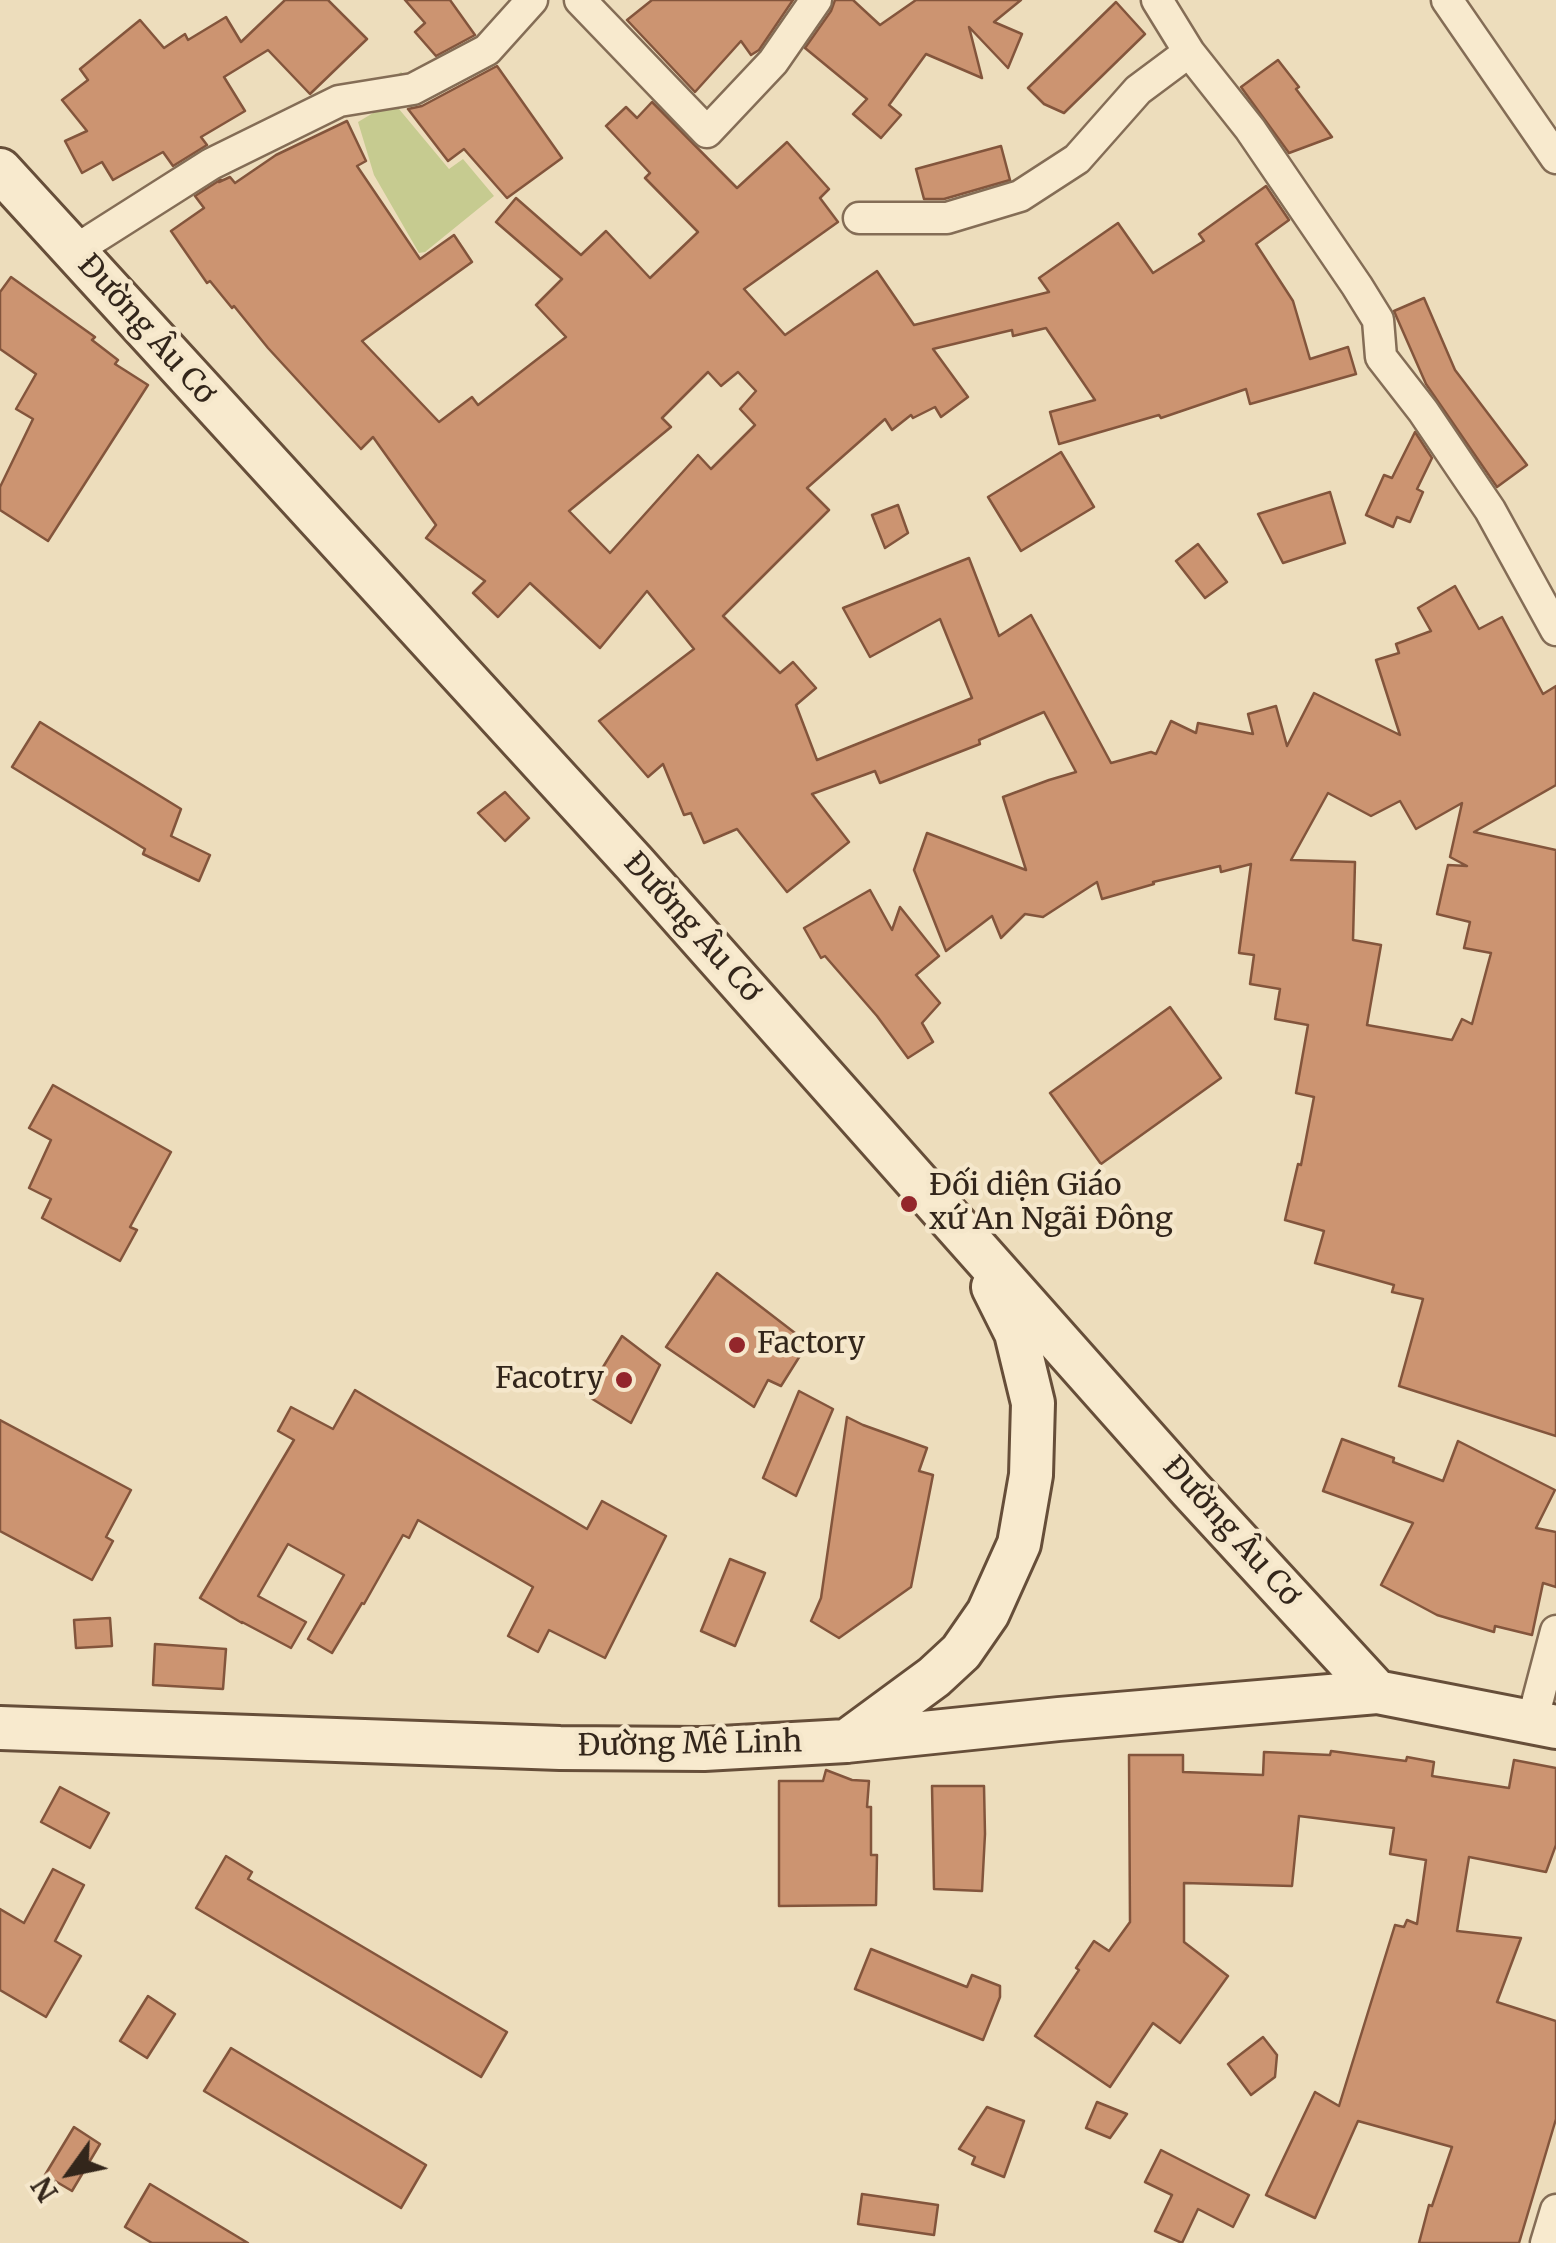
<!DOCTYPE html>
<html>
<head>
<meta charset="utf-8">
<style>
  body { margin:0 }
  #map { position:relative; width:1556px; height:2243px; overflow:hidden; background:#edddbc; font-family:Merriweather,serif }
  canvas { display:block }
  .north { position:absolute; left:20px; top:2123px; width:100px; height:100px; -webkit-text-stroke:8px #f5e7cb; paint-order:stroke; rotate:237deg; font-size:28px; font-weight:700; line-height:40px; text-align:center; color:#33261b }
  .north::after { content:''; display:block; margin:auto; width:35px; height:45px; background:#33261b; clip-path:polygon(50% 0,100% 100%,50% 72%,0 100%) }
</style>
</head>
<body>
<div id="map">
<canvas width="1556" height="2243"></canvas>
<div class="north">N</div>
</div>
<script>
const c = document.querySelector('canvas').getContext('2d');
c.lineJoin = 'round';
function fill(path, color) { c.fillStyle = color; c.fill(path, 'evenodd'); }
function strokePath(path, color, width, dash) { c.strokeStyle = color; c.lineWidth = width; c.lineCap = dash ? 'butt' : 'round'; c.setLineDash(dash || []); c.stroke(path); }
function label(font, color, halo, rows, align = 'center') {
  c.font = font + ' Merriweather,serif'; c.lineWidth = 9; c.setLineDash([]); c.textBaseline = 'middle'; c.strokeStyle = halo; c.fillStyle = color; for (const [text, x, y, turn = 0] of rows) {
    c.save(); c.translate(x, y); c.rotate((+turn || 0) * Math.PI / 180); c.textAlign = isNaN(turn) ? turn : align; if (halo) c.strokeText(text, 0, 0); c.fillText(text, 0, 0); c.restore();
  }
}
fill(new Path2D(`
  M401,72L417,84L399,109L449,169L463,159L494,196L425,252L419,253L374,175L358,122L373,113L364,101Z`), '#c6cb90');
const building = new Path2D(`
  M285,0H328L367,39L310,94L268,50L224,77L245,111L201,137L207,145L173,166L163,152L113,180L102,162L82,173L65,141L87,131L62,100L88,80L80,69L140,20L164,48L185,34L188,40L226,17L241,42Z
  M405,0H450L475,35L436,56L415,32L425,23Z
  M652,0H793L759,50L751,55L741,41L695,92L627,20Z
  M835,0H853L880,25L916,0H1021L994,22L1022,34L1008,68L969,27L982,78L926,54L889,105L901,115L881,138L853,114L867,99L805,48L831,11Z
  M1116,2L1145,34L1064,113L1044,104L1028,88Z
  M1278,60L1299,87L1296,89L1332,137L1289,153L1241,87Z
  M497,66L562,158L507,198L464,149L448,161L408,109L422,106Z
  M652,102L737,188L787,142L829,189L820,198L838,222L744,289L785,335L877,271L914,325L1049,292L1039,278L1118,223L1153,273L1204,241L1199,234L1266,186L1289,220L1256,244L1293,301L1310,359L1348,347L1356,374L1250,404L1246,389L1161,418L1159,415L1059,444L1050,412L1095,400L1046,328L1013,336L1012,330L933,349L968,397L941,417L935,407L913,418L911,415L892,430L885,419L807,488L829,510L723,616L780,673L793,662L816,688L796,705L817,760L972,698L940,619L870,657L843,608L969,558L999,636L1031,615L1111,763L1151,752L1156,754L1171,721L1196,733L1198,723L1253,734L1248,714L1276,706L1287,746L1314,693L1400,735L1376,660L1399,653L1396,644L1431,631L1418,608L1455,586L1479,629L1502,617L1543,694L1556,686V785L1474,832L1556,850V1436L1399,1386L1423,1299L1392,1292L1394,1285L1315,1263L1324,1231L1285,1220L1298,1164L1301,1165L1314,1097L1296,1093L1308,1025L1275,1019L1280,989L1250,984L1254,955L1239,953L1251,864L1221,872L1220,866L1153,882L1154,884L1102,899L1097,882L1043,917L1025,914L1001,938L992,916L946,951L914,870L927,833L1026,870L1003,797L1049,780L1076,772L1044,712L979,740L980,744L880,783L875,771L812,794L849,842L787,892L737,829L704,843L691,813L684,815L663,764L648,777L599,721L694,649L647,591L600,648L530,583L498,617L473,593L485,581L426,538L436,525L373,437L361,449L268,348L234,306L232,308L210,281L207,283L171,231L204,208L195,196L220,180H222L219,182L230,177L235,183L276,155L347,121L366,161L357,166L420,259L454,235L472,262L362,341L439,422L472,397L478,405L566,337L536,305L562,279L496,222L516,198L581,255L606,231L650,278L698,232L645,178L650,173L606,126L626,107L637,118ZM708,372L721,386L738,372L756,391L740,409L755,425L711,469L698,455L610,553L569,511L671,427L662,418ZM1328,793L1371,816L1400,801L1416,829L1462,803L1450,857L1467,866L1448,865L1437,914L1470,922L1464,948L1491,953L1472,1024L1462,1019L1452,1040L1367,1025L1381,945L1353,940L1355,862L1291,860Z
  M1001,146L1010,180L944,199H924L916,169Z
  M11,277L95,337L92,340L118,360L115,364L148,385L48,541L0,510V487L33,419L16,409L36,374L0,349V292Z
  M1424,298L1455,370L1527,465L1497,487L1426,384L1397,318L1394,311Z
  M1415,432L1432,458L1417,489L1423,492L1410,522L1397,517L1393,527L1366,515L1384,475L1392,478Z
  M1061,452L1094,507L1021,551L988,497Z
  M1330,492L1345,543L1283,563L1258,514Z
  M898,505L908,533L885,548L872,515Z
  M1198,544L1227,582L1205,598L1176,561Z
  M40,722L181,809L171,836L210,855L199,881L143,854L145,849L12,767Z
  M505,792L529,818L505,841L478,813Z
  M870,890L892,930L900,907L939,956L916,975L940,1003L922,1023L933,1042L908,1058L877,1016L825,956L821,958L804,928Z
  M1170,1007L1221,1078L1101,1164L1050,1093Z
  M53,1085L171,1152L130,1227L137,1230L120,1261L42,1218L51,1199L29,1188L51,1140L29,1128Z
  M717,1273L808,1343L781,1386L768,1380L754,1407L666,1347Z
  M622,1336L660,1365L631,1423L586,1395Z
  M355,1390L587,1529L602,1501L666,1536L605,1658L549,1630L538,1652L508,1636L533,1587L418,1520L409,1538L403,1535L364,1604L362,1603L332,1653L308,1639L344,1575L288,1544L258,1596L306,1622L291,1648L242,1622V1623L200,1598L294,1440L278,1431L291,1407L333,1429Z
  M799,1391L833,1409L796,1496L763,1478Z
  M847,1417L863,1425L927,1448L919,1471L933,1475L911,1587L839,1638L811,1621L821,1598Z
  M0,1420L131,1490L106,1537L113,1541L92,1580L0,1531Z
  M1342,1439L1394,1458L1393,1462L1443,1481L1458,1441L1555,1490L1536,1528L1556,1532V1587L1543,1583L1532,1635L1495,1626L1494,1632L1437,1615L1381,1585L1413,1523L1323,1491Z
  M730,1559L765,1573L735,1646L701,1631Z
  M110,1618L112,1646L76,1648L74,1620Z
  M155,1644L226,1649L223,1689L153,1685Z
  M1331,1751L1406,1761L1407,1757L1434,1762L1432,1776L1509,1788L1514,1760L1556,1768V1845L1546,1872L1469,1857L1457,1931L1521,1938L1497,2002L1556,2021V2119L1519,2243H1419L1429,2205L1432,2206L1452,2147L1358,2121L1315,2218L1266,2195L1315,2092L1339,2106L1395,1925L1404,1927L1407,1920L1417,1924L1426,1860L1390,1854L1394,1828L1299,1816L1292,1886L1184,1883V1942L1228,1976L1180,2043L1153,2023L1110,2087L1035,2036L1079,1970L1076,1968L1094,1941L1109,1951L1130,1922L1129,1755H1183V1772L1263,1775L1264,1752L1330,1755Z
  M826,1770L852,1780L869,1781L867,1807H871V1855H877L876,1905L779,1906V1781H823Z
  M932,1786H984L985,1834L982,1891L934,1889Z
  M60,1787L109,1813L90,1848L41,1822Z
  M226,1856L252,1872L248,1879L507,2032L481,2077L196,1908Z
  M53,1869L84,1885L55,1941L81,1956L46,2017L0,1990V1909L24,1923Z
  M871,1949L967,1987L972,1975L1000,1986V1997L983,2040L855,1989Z
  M148,1996L175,2014L147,2058L120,2041Z
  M1263,2037L1277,2055L1275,2077L1251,2095L1228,2064Z
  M231,2048L426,2165L401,2208L204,2091Z
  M1097,2102L1127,2114L1110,2138L1086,2128Z
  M987,2107L1024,2121L1004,2177L972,2164L975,2157L959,2149Z
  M74,2127L100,2144L72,2191L45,2175Z
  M1161,2150L1249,2195L1233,2227L1198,2209L1182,2243L1155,2231L1172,2195L1145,2182Z
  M150,2184L248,2243H152L125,2227Z
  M862,2194L938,2205L934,2235L858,2224Z`);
fill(building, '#cc9471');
strokePath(building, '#83553c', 2.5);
const minor = new Path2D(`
  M580,0L707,132L773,62L816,0
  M1157,0L1189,52L1250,129L1357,286L1378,320L1381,357L1423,411L1490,510L1556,630
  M1447,0L1556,158
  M859,218H947L1020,196L1077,159L1138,90L1189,52
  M74,251L211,164L339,101L413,89L487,50L532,0
  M1532,1722L1556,1631
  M1546,2243L1556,2210`);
const secondary = new Path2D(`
  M0,170L634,863L1190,1489L1377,1692
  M0,1728L560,1748L704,1749L846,1741L1059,1719L1377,1692L1556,1727
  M847,1741L934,1677L961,1652L988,1613L1019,1544L1031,1475L1033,1403L1016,1333L993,1287`);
strokePath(minor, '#846d56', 35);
strokePath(secondary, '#664e39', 48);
strokePath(minor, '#f8eace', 30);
strokePath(secondary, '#f8eace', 42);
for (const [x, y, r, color] of [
  [909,1204,10,"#93262b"],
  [737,1345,10,"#93262b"],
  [624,1380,10,"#93262b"]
]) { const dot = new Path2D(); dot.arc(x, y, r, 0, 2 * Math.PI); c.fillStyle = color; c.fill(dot); strokePath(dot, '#f5e7cb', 4); }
label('30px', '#33261b', '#f5e7cb', [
  ["Đường Âu Cơ",146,330,48],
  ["Đường Âu Cơ",692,928,48],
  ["Đường Âu Cơ",1231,1532,48],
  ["Đường Mê Linh",690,1745,-1]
]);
label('30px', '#33261b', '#f5e7cb', [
  ["Đối diện Giáo",929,1187],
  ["xứ An Ngãi Đông",929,1221],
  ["Factory",757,1345],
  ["Facotry",604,1380,"right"]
], 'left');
</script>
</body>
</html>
